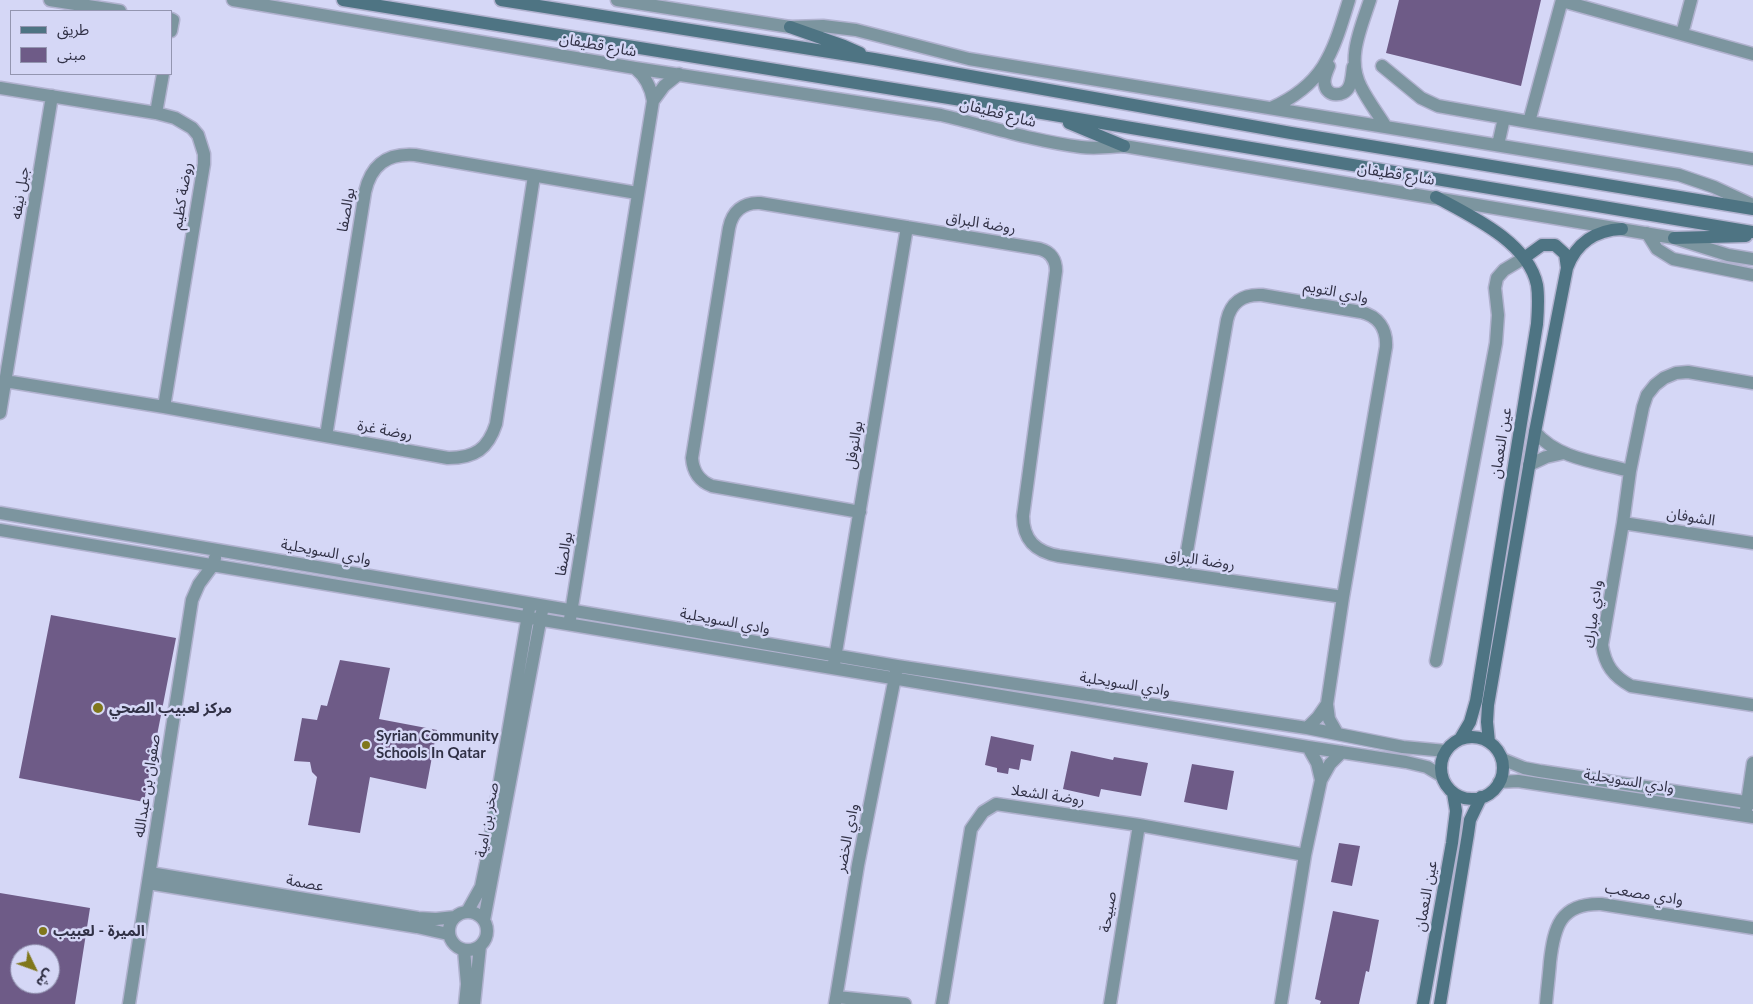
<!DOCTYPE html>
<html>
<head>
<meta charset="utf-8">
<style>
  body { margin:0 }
  #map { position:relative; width:1753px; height:1004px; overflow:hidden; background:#d5d7f6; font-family:Lato,"Noto Sans Arabic",sans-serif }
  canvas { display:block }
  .legend { position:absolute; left:10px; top:10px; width:162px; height:65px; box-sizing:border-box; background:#d5d7f6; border:1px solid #9395b0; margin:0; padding:6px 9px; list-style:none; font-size:15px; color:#313146 }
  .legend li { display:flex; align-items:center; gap:10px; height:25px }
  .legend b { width:25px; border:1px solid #9395b0 }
  .north { position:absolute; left:10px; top:944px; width:50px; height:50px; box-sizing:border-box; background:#d5d7f6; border:1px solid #9395b0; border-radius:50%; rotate:132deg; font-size:14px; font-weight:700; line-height:20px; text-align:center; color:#313146 }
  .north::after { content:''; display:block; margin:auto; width:18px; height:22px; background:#80771b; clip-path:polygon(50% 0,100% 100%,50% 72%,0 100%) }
</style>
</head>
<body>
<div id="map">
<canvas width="1753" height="1004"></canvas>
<ul class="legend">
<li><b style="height:6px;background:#4e7483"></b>طريق</li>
<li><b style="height:14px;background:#6e5b87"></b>مبنى</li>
</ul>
<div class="north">ش</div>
</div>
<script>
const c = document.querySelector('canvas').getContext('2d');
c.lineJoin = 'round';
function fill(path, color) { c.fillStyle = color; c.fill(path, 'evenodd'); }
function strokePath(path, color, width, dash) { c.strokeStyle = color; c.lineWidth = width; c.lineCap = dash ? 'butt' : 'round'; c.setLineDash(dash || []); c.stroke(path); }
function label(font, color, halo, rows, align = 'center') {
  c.font = font + ' Lato,"Noto Sans Arabic",sans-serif'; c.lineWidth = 5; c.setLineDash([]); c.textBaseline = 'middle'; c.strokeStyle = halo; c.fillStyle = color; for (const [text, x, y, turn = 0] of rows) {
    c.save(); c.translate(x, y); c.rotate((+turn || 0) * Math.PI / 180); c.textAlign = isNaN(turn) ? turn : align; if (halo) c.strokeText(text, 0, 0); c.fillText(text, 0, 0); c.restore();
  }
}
fill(new Path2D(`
  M1399,0H1541L1521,86L1386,53Z
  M51,615L176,638L144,802L19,778Z
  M340,660L390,668L379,719L437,730L426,789L370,777L360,833L308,825L317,777L312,772L310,762L294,761L302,718L317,720L321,705L327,706Z
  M991,736L1034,745L1031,761L1021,759L1019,770L1009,768L1008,774L997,772V768L985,765Z
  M1071,751L1113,760L1114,757L1148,763L1141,796L1101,789L1099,797L1063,789Z
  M1192,764L1234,771L1227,810L1184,802Z
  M1339,843L1360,846L1352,886L1331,882Z
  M0,893L90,908L75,1004H0ZM20,954H50V984H20Z
  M1333,911L1379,920L1369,972L1366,971L1359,1004H1320L1321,1001L1315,999Z`), '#6e5b87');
const street = new Path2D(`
  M50,0L120,11
  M233,0L635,68L941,115C988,126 1033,141 1081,147C1095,149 1110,147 1124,146L1674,238L1728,255L1753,259
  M617,0L790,27L823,26L856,30L969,59L1679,175L1714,187L1753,205
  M1370,0C1361,28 1346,59 1361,87C1368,101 1378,114 1386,127
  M1562,1L1753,54
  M171,19L173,20L171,31
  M1682,34L1691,0
  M1329,66C1327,71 1323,79 1325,85C1327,97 1344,97 1349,87C1352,81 1352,73 1353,67
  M1382,66L1421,98L1438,106L1529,122L1753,159
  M0,88L156,113L175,118L192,128L198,135L204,154V164L164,407
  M653,101L664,86L679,74
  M1271,108C1325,84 1333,52 1349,0
  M156,113L163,74
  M1529,122L1562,0
  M1498,145L1504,118
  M1647,233L1657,249L1673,259L1753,275
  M5,381L164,407L448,458C475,458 488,449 496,424L534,176
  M1753,383L1688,372L1676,373L1664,378L1655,385L1647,395L1643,407L1630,471L1623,523L1602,645C1605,665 1613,676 1631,686L1753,705
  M0,413L52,96
  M1535,432C1558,459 1597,462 1630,471
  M326,436L365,192C371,165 387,153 415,155L637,193
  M1529,465L1546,457L1564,453
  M860,512L712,486C699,481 693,472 692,458L729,228C732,212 743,202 760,203L1040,249C1051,252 1056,260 1056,271L1023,516C1023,540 1036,552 1059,556L1343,597
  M0,513L897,666L1307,728L1403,747L1446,751
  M1623,523L1753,543
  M0,530L1308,747L1406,762L1427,767L1442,776
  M1183,574L1227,320C1231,302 1243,294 1262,295L1361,312C1378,316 1387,329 1386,347L1343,597L1327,704L1329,719L1337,733
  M570,619L653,101C651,87 646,77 635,68
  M1436,661L1496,343L1498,315L1495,288L1497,278L1504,270L1524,258
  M834,664L907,227
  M1307,728L1318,717L1327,704
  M1308,747L1317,763L1321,780
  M1502,759L1524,768L1540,771L1753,803
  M1499,782L1518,781L1753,817
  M1746,810L1753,763
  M150,873L418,918L436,919L455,917
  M148,883L417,927L448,934
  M449 931a19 19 0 1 1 38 0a19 19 0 1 1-38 0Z
  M467,912L481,887L486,863L529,609
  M484,920L542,611
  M464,950L467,984L465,1004
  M837,997L905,1004
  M129,1004L192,600L199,584L213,565L215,558
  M474,1004L480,946
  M835,1004L858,865L896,672
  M942,1004L971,829L983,812L996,804L1139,825L1305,855
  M1110,1004L1139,825
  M1281,1004L1305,855L1321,780L1330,764L1342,752
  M1546,1004C1547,990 1549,976 1550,962C1554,927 1560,903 1601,904L1753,928`);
const secondary = new Path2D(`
  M343,0L1048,114L1753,232
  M501,0L874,59L1291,133L1753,209
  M790,27L844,46L860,53
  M1069,123L1124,146
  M1436,197C1471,216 1528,242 1537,285C1539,298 1538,311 1537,324L1476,701L1470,722L1460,739
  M1674,238L1746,236
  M1524,258L1542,245H1555L1565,254L1567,268
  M1441 768a31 31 0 1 1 62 0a31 31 0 1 1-62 0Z
  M1489,742L1487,722L1488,705L1535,432L1567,268C1576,243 1596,230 1622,229
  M1423,1004L1452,843L1456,811L1453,793
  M1440,1004L1468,834L1470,820L1481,797`);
strokePath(street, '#b1b2cf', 15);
strokePath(secondary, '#b1b2cf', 15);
strokePath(street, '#7c959f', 12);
strokePath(secondary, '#4e7483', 12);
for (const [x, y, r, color] of [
  [98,708,6,"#80771b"],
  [366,745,5,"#80771b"],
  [43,931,5,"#80771b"]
]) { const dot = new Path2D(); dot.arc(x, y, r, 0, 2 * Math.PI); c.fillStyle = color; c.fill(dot); strokePath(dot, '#d5d7f6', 2); }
label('15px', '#313146', '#d5d7f6', [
  ["شارع قطيفان",598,45,10],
  ["شارع قطيفان",998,113,14],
  ["شارع قطيفان",1396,174,9],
  ["جبل نيفه",20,193,-81],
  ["روضة كظيم",182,196,-81],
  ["بوالصفا",346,210,-80],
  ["روضة البراق",981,223,9],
  ["وادي التويم",1336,292,11],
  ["روضة غرة",385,430,10],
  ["عين النعمان",1501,443,-81],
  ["بوالنوفل",854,445,-81],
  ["الشوفان",1691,517,9],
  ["وادي السويحلية",326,552,10],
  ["بوالصفا",564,554,-81],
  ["روضة البراق",1200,560,8],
  ["وادي مبارك",1593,614,-83],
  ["وادي السويحلية",725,621,10],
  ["وادي السويحلية",1125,684,9],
  ["وادي السويحلية",1629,781,9],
  ["صفوان بن عبدالله",147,786,-81],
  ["روضة الشعلا",1048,795,8],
  ["صخر بن امية",487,820,-80],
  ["وادي الخضر",847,838,-79],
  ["عصمة",305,883,10],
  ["وادي مصعب",1644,894,9],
  ["عين النعمان",1426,896,-80],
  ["صبيحة",1108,912,-81]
]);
label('bold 15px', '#313146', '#d5d7f6', [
  ["مركز لعبيب الصحي",109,708],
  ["Syrian Community",376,736],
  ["Schools In Qatar",376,753],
  ["الميرة - لعبيب",53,931]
], 'left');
</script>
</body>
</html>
